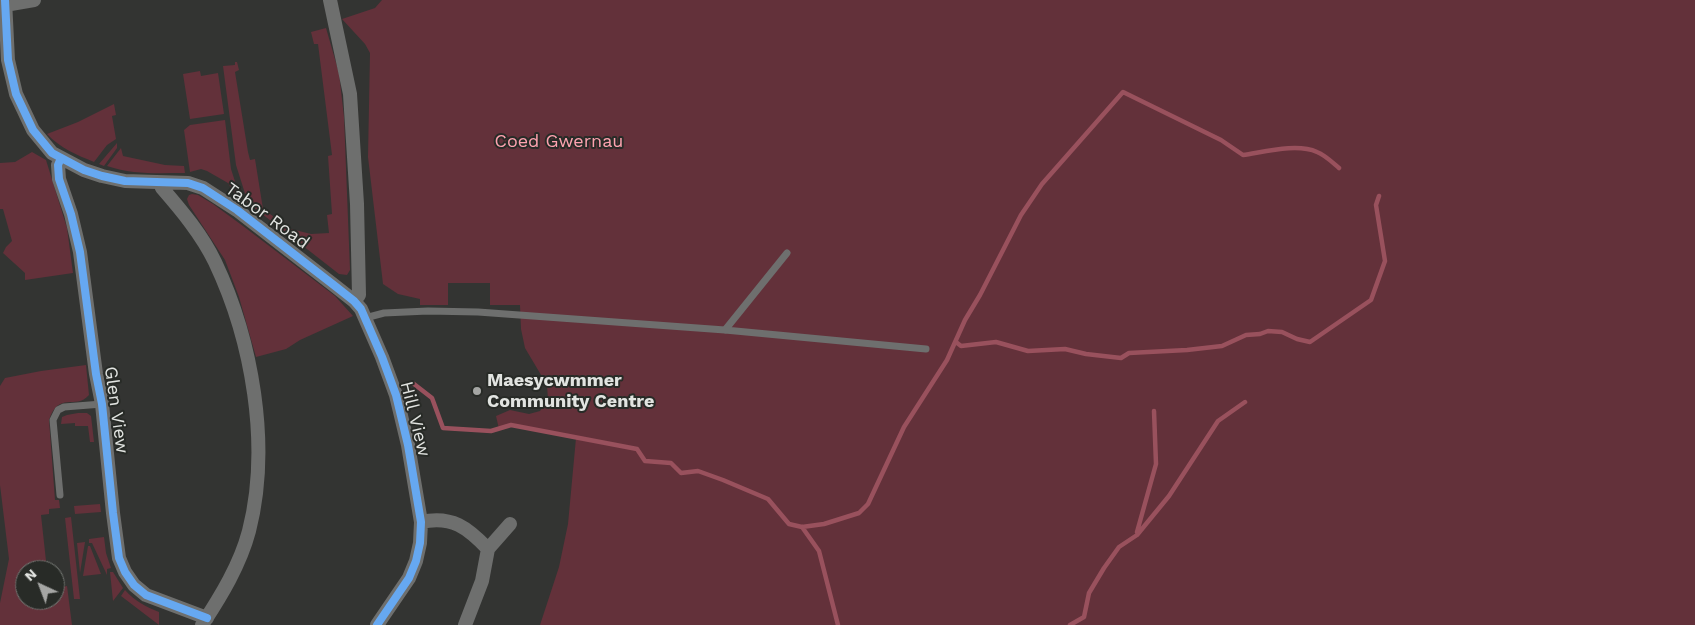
<!DOCTYPE html>
<html>
<head>
<meta charset="utf-8">
<style>
  body { margin:0 }
  #map { position:relative; width:1695px; height:625px; overflow:hidden; background:#333432; font-family:"Work Sans",sans-serif }
  canvas { display:block }
  .north { position:absolute; left:15px; top:560px; width:50px; height:50px; box-sizing:border-box; background:#282b27; border:1px solid #727571; border-radius:50%; rotate:317deg; font-size:14px; font-weight:700; line-height:20px; text-align:center; color:#e2e4e1 }
  .north::after { content:''; display:block; margin:auto; width:18px; height:22px; background:#a5a6a4; clip-path:polygon(50% 0,100% 100%,50% 72%,0 100%) }
</style>
</head>
<body>
<div id="map">
<canvas width="1695" height="625"></canvas>
<div class="north">N</div>
</div>
<script>
const c = document.querySelector('canvas').getContext('2d');
c.lineJoin = 'round';
function fill(path, color) { c.fillStyle = color; c.fill(path, 'evenodd'); }
function strokePath(path, color, width, dash) { c.strokeStyle = color; c.lineWidth = width; c.lineCap = dash ? 'butt' : 'round'; c.setLineDash(dash || []); c.stroke(path); }
function label(font, color, halo, rows, align = 'center') {
  c.font = font + ' "Work Sans",sans-serif'; c.lineWidth = 4; c.setLineDash([]); c.textBaseline = 'middle'; c.strokeStyle = halo; c.fillStyle = color; for (const [text, x, y, turn = 0] of rows) {
    c.save(); c.translate(x, y); c.rotate((+turn || 0) * Math.PI / 180); c.textAlign = isNaN(turn) ? turn : align; if (halo) c.strokeText(text, 0, 0); c.fillText(text, 0, 0); c.restore();
  }
}
fill(new Path2D(`
  M382,0H1695V625H540L559,567L568,524L576,438L511,425L499,429L496,416L510,410L529,414L540,411L548,399L547,385L525,348L521,329L520,305H490V283H448V305H420V299L398,294L383,284L368,157L370,53L365,44L342,19L375,8Z
  M326,28L339,73L344,117L350,270L347,275L339,274L248,203L236,165L223,66L235,65V62H237L239,70L235,72L248,152L250,160L255,159L263,209L291,229L311,234L329,233L327,215L332,214L328,156L332,155L318,44H314L311,32Z
  M200,71L201,76L218,73L224,114L190,119L183,74Z
  M114,104L116,115L112,116L116,139L107,145L94,162C77,155 60,148 47,134L78,122Z
  M225,120L231,169L241,200L240,202L228,183L207,171L201,169L190,172L184,130L190,125Z
  M117,143V148L104,166L99,164Z
  M121,148L123,156L165,165L184,166L185,173C158,173 133,175 107,166Z
  M32,152L46,160L67,228L73,273L25,280V273L3,253L6,247L12,241L3,209H0V163L15,162Z
  M192,194L198,195L213,204L243,226L335,296L353,316L300,340L286,349L256,357L239,297L225,260L189,205L187,199L189,195Z
  M86,365L89,395C75,411 59,390 49,420L55,500H59L60,508L49,509V514L41,515L47,570H25V600H55V588L67,586L72,625H0V603L9,559L0,485V386L5,378L41,371Z
  M78,413H87L91,416L94,442H90L88,426H75V423L61,424L62,417L67,415Z
  M100,504L101,512L75,514L74,506Z
  M71,517L80,599H74L65,518Z
  M104,537L106,553L111,568L107,569V575L92,543H89V539Z
  M85,542L80,573L77,543Z
  M88,546H90L101,574L83,576Z
  M110,572H113L123,588L113,601Z
  M125,590C135,601 146,607 159,612V625L121,596Z`), '#63313a');
strokePath(new Path2D(`
  M956,342L961,346L996,342L1028,351L1065,349L1086,354L1121,358L1129,353L1187,350L1222,346L1246,335L1260,334L1268,331L1282,332L1297,339L1310,342L1371,300L1385,261L1376,205L1379,196
  M414,384L432,398L443,428L491,431L511,425L637,449L645,461L671,463L681,473L698,471L723,480L768,499L789,524L802,527L824,524L859,513L868,504L904,427L947,360L965,320L980,295L1021,215L1042,184L1123,92L1221,140L1243,155C1264,152 1297,143 1317,152C1325,155 1332,162 1339,168
  M802,527L819,551L838,625
  M1137,532L1156,464L1154,411
  M1070,625L1084,617L1089,593L1104,568L1119,547L1137,535L1169,496L1218,421L1245,402`), '#99515d', 4.5);
strokePath(new Path2D(`
  M365,318L384,313L428,311L478,312L725,330L926,349
  M725,330L787,253
  M60,495L53,420L58,410L64,407L102,404`), '#6e6f6e', 7);
strokePath(new Path2D(`
  M5,0L8,60L16,94L33,130L52,153L84,170L102,176L125,181L188,183L203,188L237,210L335,286L354,301L361,309L382,357L396,395L408,445L421,522L420,543L416,561L409,578L377,625
  M330,0L350,94L357,204L359,295L354,301
  M5,5L34,0
  M61,158L58,165L59,179L71,214L80,252L96,374L102,404L113,513L119,558L125,572L134,585L146,595L207,618
  M160,183L162,188C182,211 202,235 215,262C252,340 271,445 249,531C240,565 221,596 202,625
  M421,522C452,515 468,528 488,549L482,581L465,625
  M488,549L510,524`), '#6e6f6e', 14);
strokePath(new Path2D(`
  M5,0L8,60L16,94L33,130L52,153L84,170L102,176L125,181L188,183L203,188L237,210L335,286L354,301L361,309L382,357L396,395L408,445L421,522L420,543L416,561L409,578L377,625
  M61,158L58,165L59,179L71,214L80,252L96,374L102,404L113,513L119,558L125,572L134,585L146,595L207,618`), '#66a8f1', 8);
for (const [x, y, r, color] of [
  [477,391,5,"#a5a6a4"]
]) { const dot = new Path2D(); dot.arc(x, y, r, 0, 2 * Math.PI); c.fillStyle = color; c.fill(dot); strokePath(dot, '#282b27', 2); }
label('18px', '#fea3b0', '#282b27', [
  ["Coed Gwernau",559,142]
]);
label('18px', '#e2e4e1', '#282b27', [
  ["Tabor Road",267,216,36],
  ["Glen View",116,410,82],
  ["Hill View",415,419,76]
]);
label('bold 18px', '#e2e4e1', '#282b27', [
  ["Maesycwmmer",487,381],
  ["Community Centre",487,402]
], 'left');
</script>
</body>
</html>
